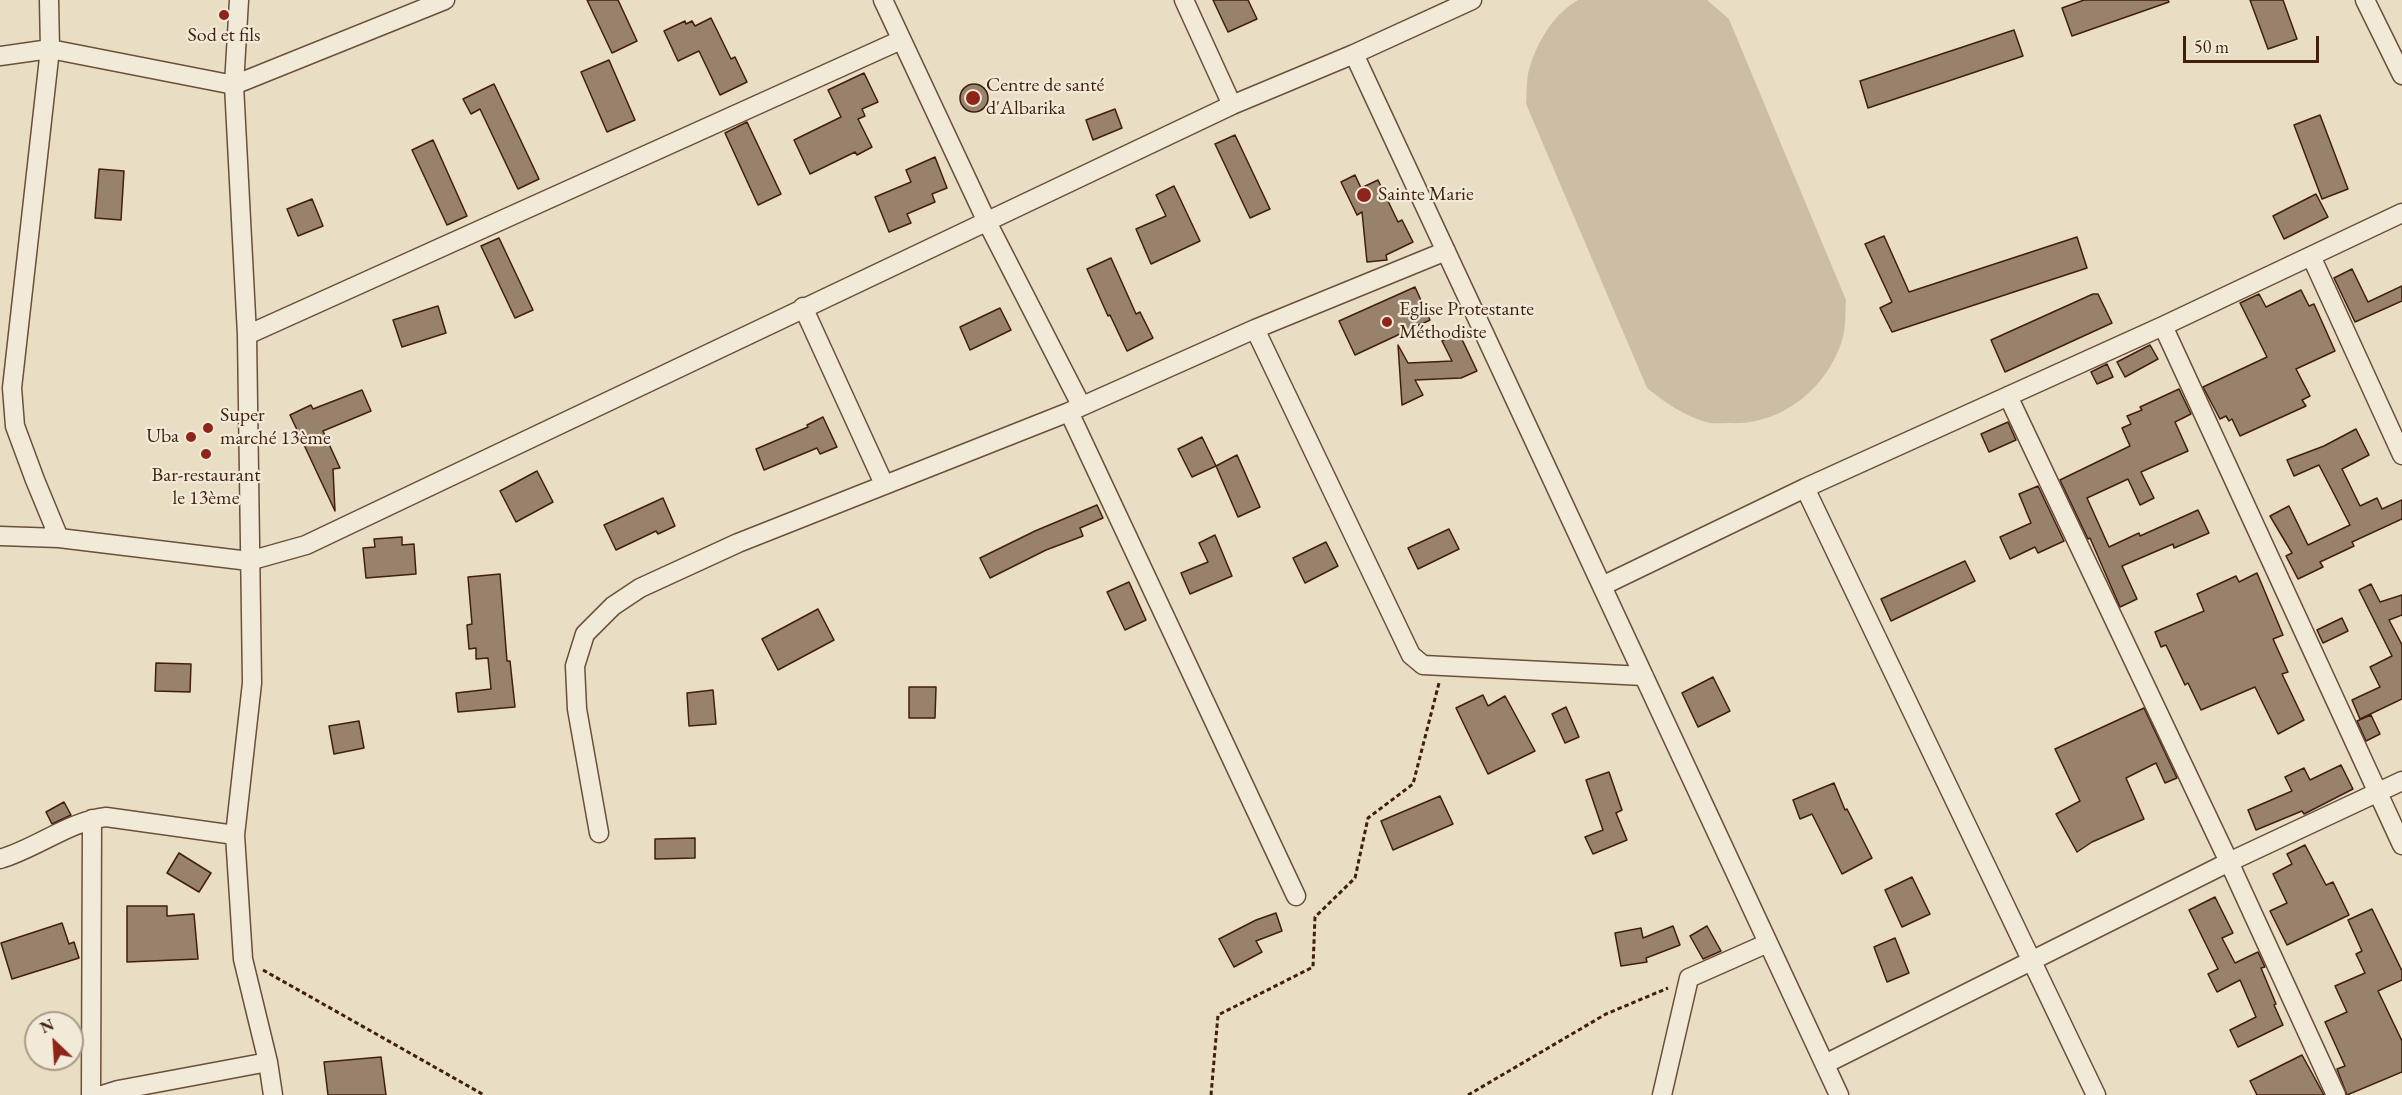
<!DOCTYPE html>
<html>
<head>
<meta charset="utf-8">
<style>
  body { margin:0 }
  #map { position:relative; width:2402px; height:1095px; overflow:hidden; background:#e9dec3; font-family:"EB Garamond",serif }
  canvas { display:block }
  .north { position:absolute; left:24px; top:1011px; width:60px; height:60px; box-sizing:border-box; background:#f1ead8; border:2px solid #ab9986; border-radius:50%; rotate:335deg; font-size:16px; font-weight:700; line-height:24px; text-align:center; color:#411f0c }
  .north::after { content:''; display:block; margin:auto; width:21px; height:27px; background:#8f2418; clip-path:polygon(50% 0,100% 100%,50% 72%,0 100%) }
  .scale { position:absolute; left:2183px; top:36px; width:136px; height:27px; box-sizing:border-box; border:3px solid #411f0c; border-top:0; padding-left:8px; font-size:18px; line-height:21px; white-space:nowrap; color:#411f0c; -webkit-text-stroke:4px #f1ead8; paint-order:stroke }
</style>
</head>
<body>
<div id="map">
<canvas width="2402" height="1095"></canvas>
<div class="north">N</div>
<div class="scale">50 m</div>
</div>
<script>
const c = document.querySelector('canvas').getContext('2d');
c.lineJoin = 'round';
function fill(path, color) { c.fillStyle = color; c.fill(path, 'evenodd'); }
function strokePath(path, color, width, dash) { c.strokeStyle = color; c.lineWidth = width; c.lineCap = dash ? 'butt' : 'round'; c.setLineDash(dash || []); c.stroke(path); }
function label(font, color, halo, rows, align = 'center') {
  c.font = font + ' "EB Garamond",serif'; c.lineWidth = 4.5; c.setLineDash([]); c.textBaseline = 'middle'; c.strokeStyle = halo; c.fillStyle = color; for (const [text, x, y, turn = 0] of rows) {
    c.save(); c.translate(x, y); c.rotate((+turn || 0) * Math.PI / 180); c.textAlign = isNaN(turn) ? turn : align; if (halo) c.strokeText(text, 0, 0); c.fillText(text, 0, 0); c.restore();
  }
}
fill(new Path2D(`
  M1578,0H1707L1729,19L1846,300C1845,312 1846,325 1843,337C1829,387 1782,426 1729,423C1721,423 1713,424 1706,422C1682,415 1666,403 1647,388L1526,104C1527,92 1526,78 1530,66C1538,40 1554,14 1578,0Z`), '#ccbea4');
const building = new Path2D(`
  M587,0H618L637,41L612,53Z
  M1213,0H1248L1257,19L1228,32Z
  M2084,0H2168L2169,2L2072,36L2062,8Z
  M2250,0H2283L2297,39L2268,49Z
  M711,18L731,59L735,57L747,82L720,95L699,51L678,61L664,31L685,21L686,24L692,21L695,26Z
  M2014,30L2023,56L1868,108L1860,81Z
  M609,60L635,120L607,132L581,72Z
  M864,73L878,102L862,109L865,116L858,119L872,147L857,155L855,152L810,174L794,140L841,117L828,90Z
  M494,84L539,179L518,189L480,109L471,114L463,99Z
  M960 98a14 14 0 1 1 28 0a14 14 0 1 1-28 0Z
  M1115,109L1122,128L1093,140L1086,120Z
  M2320,115L2348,189L2322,199L2294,125Z
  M747,122L781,194L758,205L725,133Z
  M1235,135L1270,209L1250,218L1215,144Z
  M433,140L467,216L447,225L412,150Z
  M935,157L947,188L932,194L935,202L907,214L911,223L889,232L875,197L911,182L906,170Z
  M99,169L124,171L121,220L95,218Z
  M1355,175L1361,188L1378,180L1398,222L1402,220L1413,242L1386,255L1387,260L1367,262L1362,212L1357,215L1341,182Z
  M1174,186L1200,241L1151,264L1136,229L1166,216L1156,195Z
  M2316,194L2328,217L2284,239L2273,216Z
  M312,199L323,226L298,236L287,209Z
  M1884,236L1909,292L2077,237L2087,268L1892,332L1880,308L1892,302L1865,244Z
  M499,238L533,310L515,318L481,246Z
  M1111,258L1136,314L1140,312L1153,338L1127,351L1110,315L1108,316L1087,269Z
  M2352,269L2368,302L2402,286V301L2355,322L2334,278Z
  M1415,287L1430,320L1355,355L1339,321Z
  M2301,290L2309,306L2314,304L2335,351L2296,369L2310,396L2302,400L2306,406L2240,436L2232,419L2229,421L2226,416L2220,419L2203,387L2267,357L2240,303L2259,294L2266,307Z
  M2093,294H2098L2112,323L2005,372L1991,340Z
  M438,306L446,333L402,347L393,320Z
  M1000,308L1011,330L970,350L960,327Z
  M1459,333L1477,371L1461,378L1415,380L1423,395L1402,405L1398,345L1408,363L1452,361L1442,341Z
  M2150,345L2158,359L2125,377L2117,362Z
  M2107,364L2113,377L2097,384L2091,372Z
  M2179,389L2191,414L2175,422L2188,451L2141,472L2154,498L2140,505L2128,479L2087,498L2109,547L2139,533L2140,536L2198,510L2209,533L2174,548L2173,544L2122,566L2137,599L2120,607L2090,538L2088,539L2060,480L2130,446L2122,428L2131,424L2127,416L2142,410L2140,407Z
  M362,390L371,411L323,431L340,468L333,469L335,511L290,415L311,405L313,409Z
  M823,417L837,447L820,454L817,448L764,470L756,449L808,427L807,425Z
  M2008,422L2016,440L1989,452L1981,434Z
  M2356,429L2369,455L2342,469L2360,506L2377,498L2382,509L2402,500V519L2352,542L2354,546L2320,562L2323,567L2298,579L2286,556L2292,553L2270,516L2289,506L2308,545L2350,525L2319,465L2294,476L2287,460L2324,446Z
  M1202,437L1216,466L1192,477L1178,449Z
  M1237,455L1260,507L1238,517L1216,466Z
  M537,471L553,502L516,522L500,491Z
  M2038,486L2064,541L2038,553L2035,547L2010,559L2000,537L2031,523L2019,494Z
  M663,498L675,526L658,534L656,531L616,550L604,525Z
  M1097,505L1103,518L1080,528L1083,536L1046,550L990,578L980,558L1035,531Z
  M1449,529L1459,549L1418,569L1408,548Z
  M1215,535L1232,576L1190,594L1181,573L1208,562L1199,543Z
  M402,537V545L414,544L416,574L366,578L363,548L375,547L374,539Z
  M1326,542L1338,566L1305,583L1293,558Z
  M1965,561L1975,581L1891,621L1881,599Z
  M2257,573L2283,635L2273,639L2288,672L2282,674L2304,720L2278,734L2255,687L2201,710L2188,683L2185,685L2166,645L2161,647L2155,632L2204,611L2197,594L2236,576L2239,582Z
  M500,574L507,661H510L515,707L458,712L456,693L491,689L488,658L476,659V648L469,649L467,625L472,624L468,577Z
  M1129,582L1146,620L1125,630L1107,592Z
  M2371,584L2380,602L2402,595V615L2389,620L2402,645V699L2360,719L2352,700L2380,687L2370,667L2392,656L2359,590Z
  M818,609L834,640L778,670L762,639Z
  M2342,618L2348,631L2323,643L2317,630Z
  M156,663L191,664L190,692L155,691Z
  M1713,677L1730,711L1698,727L1682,693Z
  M909,687H936L935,718H909Z
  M713,690L716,724L689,726L687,693Z
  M1483,695L1488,706L1505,696L1535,751L1488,774L1456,708Z
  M1566,707L1579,737L1565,743L1552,714Z
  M2144,708L2177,778L2165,783L2156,763L2126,778L2144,819L2092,842L2077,852L2056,814L2080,801L2055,749Z
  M2371,715L2380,734L2366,741L2357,721Z
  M359,721L364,748L334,754L329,726Z
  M2341,765L2353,789L2304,814L2302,811L2256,830L2248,810L2292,791L2285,777L2304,768L2310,780Z
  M1609,772L1622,810L1616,813L1627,840L1593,854L1585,837L1603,830L1586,780Z
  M1834,783L1845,810L1847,809L1872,858L1842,874L1812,814L1800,819L1793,800Z
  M1440,796L1453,824L1393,850L1381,821Z
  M64,802L71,815L52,824L46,812Z
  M695,838V858L655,859V839Z
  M2305,845L2326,885L2333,882L2349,915L2287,945L2270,911L2287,903L2273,874L2292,864L2287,854Z
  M179,853L211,873L199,892L167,873Z
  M1912,877L1930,914L1902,927L1885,890Z
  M2215,897L2233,933L2222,938L2235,963L2258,952L2265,967L2261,968L2276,1004L2274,1005L2283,1025L2238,1047L2230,1030L2256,1017L2240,980L2217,992L2208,974L2218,969L2189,910Z
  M127,906H167V916L194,914L198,959L127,962Z
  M2372,909L2402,971V980L2378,991L2402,1041V1072L2347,1095L2337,1069L2345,1066L2325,1022L2347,1012L2335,986L2365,973L2356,954L2362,951L2348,920Z
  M1276,913L1282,931L1256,941L1262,952L1234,967L1219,939L1256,920Z
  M62,923L69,944L74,942L79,958L12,979L1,943Z
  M1673,926L1680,945L1646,958L1647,962L1621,966L1615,933L1641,928L1643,938Z
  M1707,926L1721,951L1703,959L1690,936Z
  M1895,938L1909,973L1887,982L1874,947Z
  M2302,1055L2324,1095H2257L2250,1081Z
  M381,1057L386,1095H328L324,1062Z`);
fill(building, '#98826b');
strokePath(building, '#411f0c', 1.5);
const street = new Path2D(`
  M49,0L50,49L12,388L15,426L35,480L59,538
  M239,0L234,85L247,335L252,683L235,835L243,959L268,1062L273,1095
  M883,0L987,222L1081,405
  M1184,0L1232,105
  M2365,0L2402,75
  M1354,54L1839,1095
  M0,56L50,49L234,85L445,0
  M2311,256L2402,455
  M803,307L884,484
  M2163,326L2402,845
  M1255,329L1411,655L1423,665L1644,676
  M247,335L901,40
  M2008,396L2229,862L2336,1095
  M1069,412L1296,896
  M1805,488L2096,1095
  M0,536L59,538L249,561L306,545L1232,105L1354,54L1472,0
  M1602,586L1805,488L2163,326L2402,213
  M599,833L577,709L575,666L585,634L613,606L640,588L738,543L1069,412L1255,329L1446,251
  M0,859C35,849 70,821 106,817L235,835
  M1825,1064L2229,862L2402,781
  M91,1095L92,819
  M102,1095L118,1090L268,1062
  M1662,1095L1689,978L1768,943`);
strokePath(street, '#6b4f3a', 21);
strokePath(new Path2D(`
  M263,970L484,1095
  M1211,1095L1218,1015L1313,967L1315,917L1355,878L1368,818L1413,784L1439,683
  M1468,1095L1606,1014L1668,988`), '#411f0c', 3, [4.5, 3]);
strokePath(street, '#f1ead8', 18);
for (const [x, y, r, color] of [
  [224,15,6,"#8f2418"],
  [973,98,8,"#8f2418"],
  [1364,195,8,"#8f2418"],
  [1387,322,6,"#8f2418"],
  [208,428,6,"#8f2418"],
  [191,437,6,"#8f2418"],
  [206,454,6,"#8f2418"]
]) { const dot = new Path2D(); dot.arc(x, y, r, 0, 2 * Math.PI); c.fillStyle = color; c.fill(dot); strokePath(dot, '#f1ead8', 2); }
label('20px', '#411f0c', '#f1ead8', [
  ["Sod et fils",224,36,"center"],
  ["Centre de santé",986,86],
  ["d'Albarika",986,109],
  ["Sainte Marie",1378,195],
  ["Eglise Protestante",1399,310],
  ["Méthodiste",1399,333],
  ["Super",220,416],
  ["marché 13ème",220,439],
  ["Uba",179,437,"right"],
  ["Bar-restaurant",206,476,"center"],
  ["le 13ème",206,499,"center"]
], 'left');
</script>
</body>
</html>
